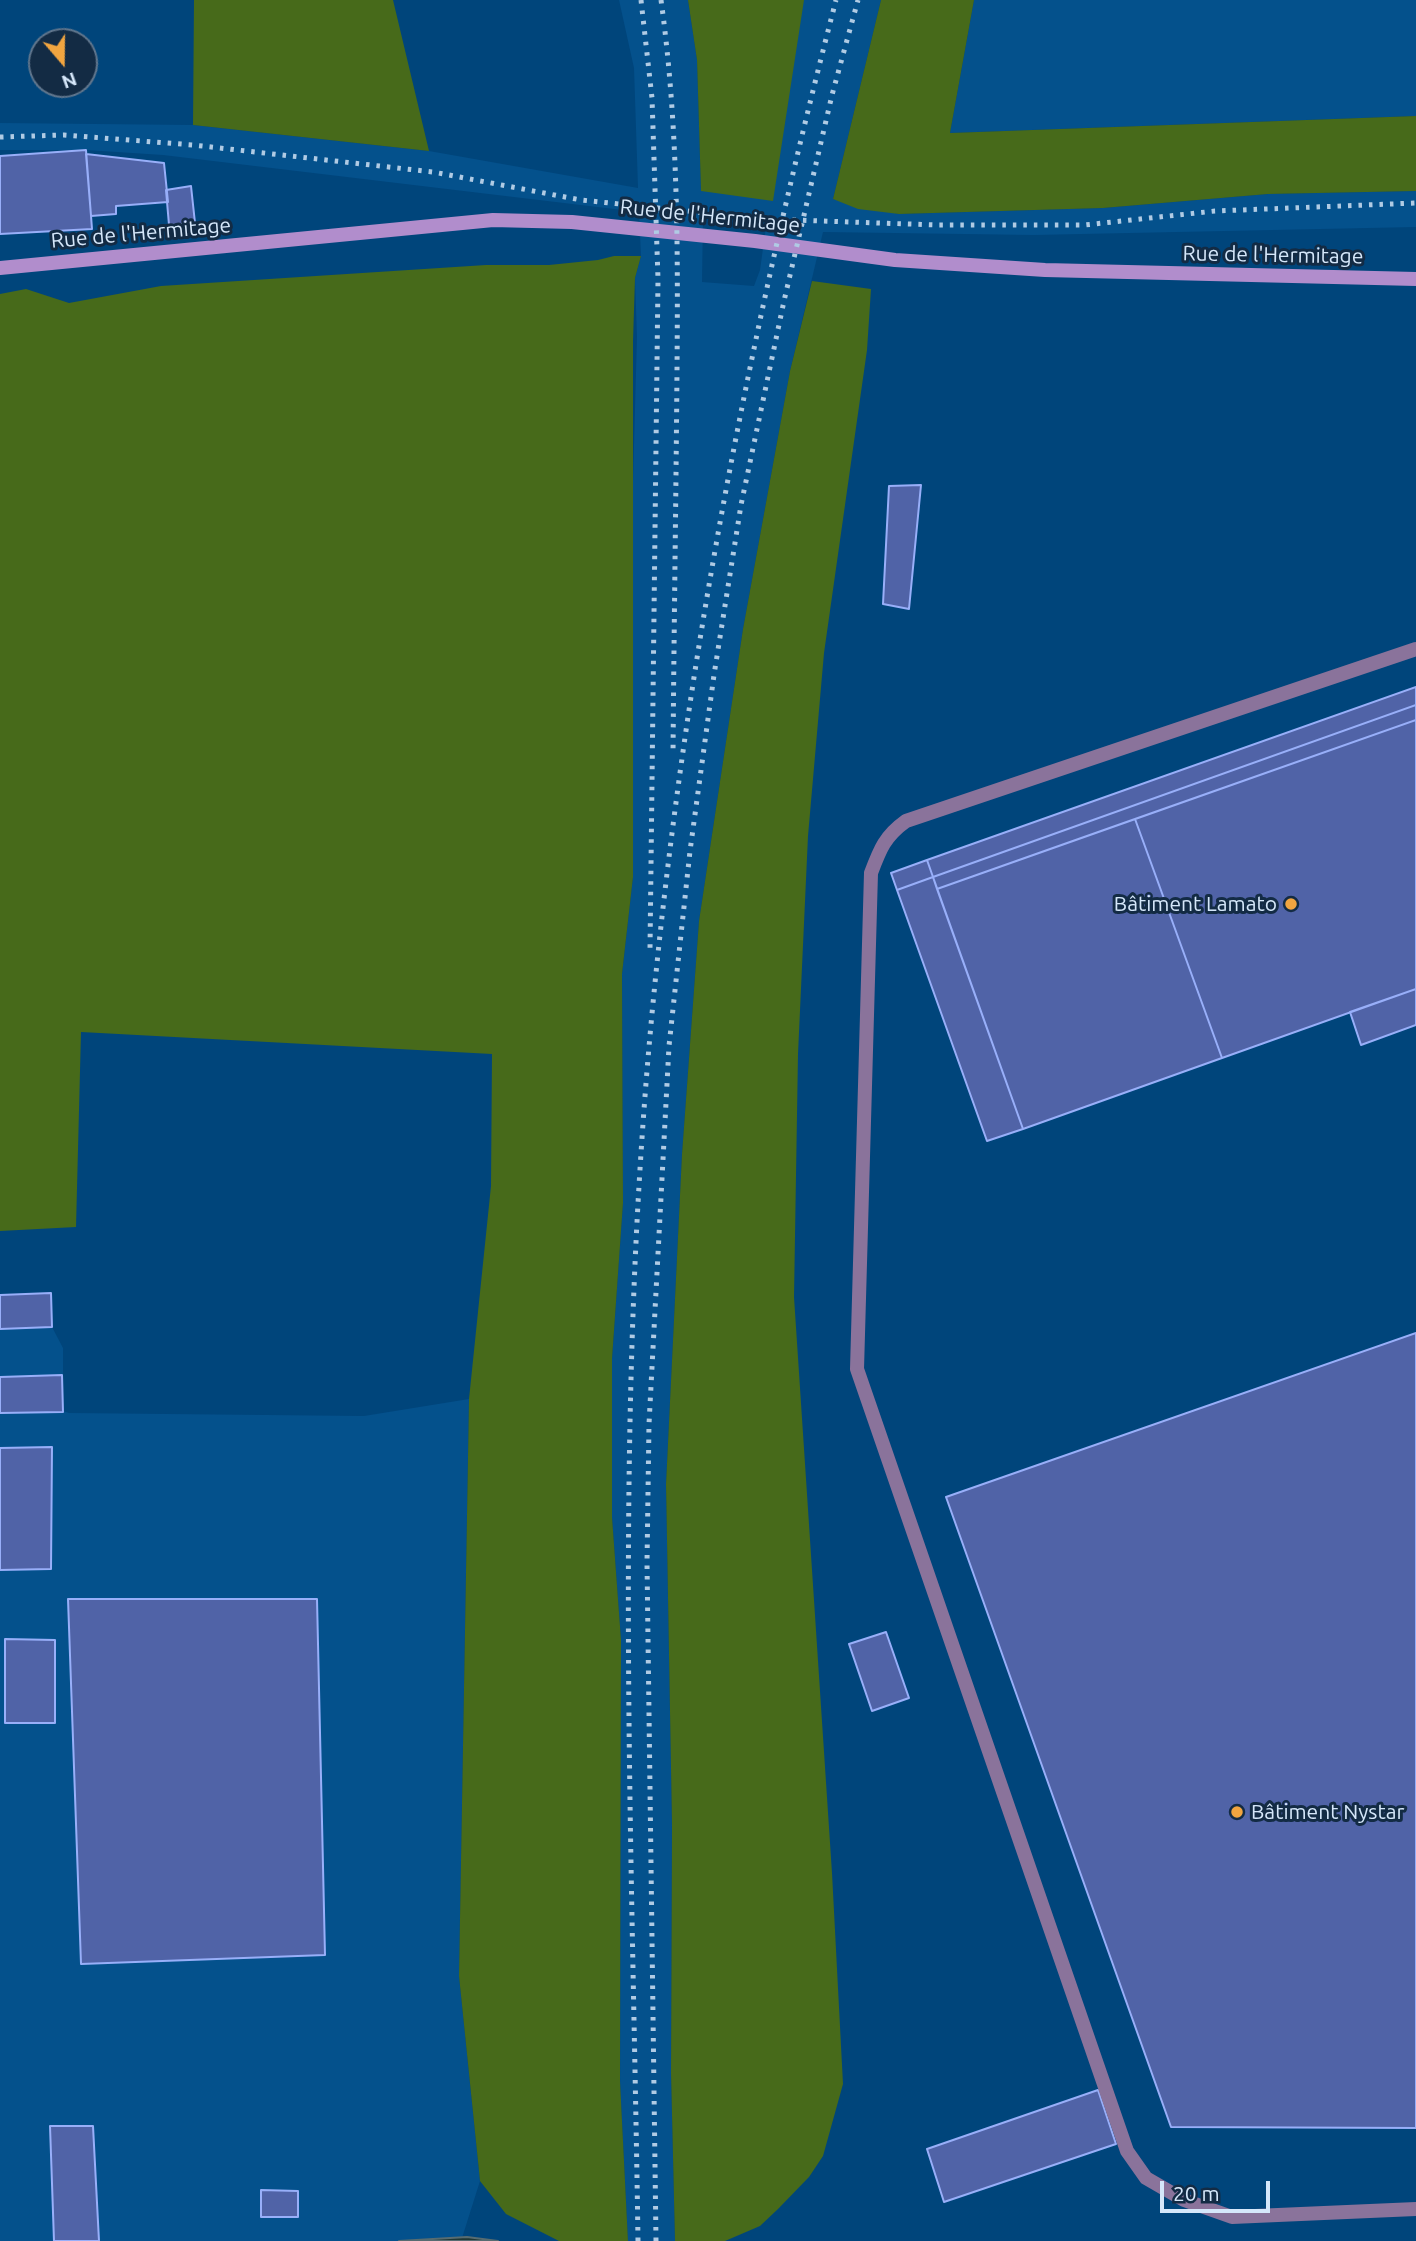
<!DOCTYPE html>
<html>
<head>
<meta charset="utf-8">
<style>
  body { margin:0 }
  #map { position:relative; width:1416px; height:2241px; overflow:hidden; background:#00457b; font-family:Ubuntu,sans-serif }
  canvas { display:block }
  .north { position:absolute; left:28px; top:28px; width:70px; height:70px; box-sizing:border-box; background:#132b44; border:2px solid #61768d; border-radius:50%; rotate:160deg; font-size:19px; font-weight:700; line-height:28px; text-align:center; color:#d5e7fa }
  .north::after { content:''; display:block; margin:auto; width:24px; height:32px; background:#f1a540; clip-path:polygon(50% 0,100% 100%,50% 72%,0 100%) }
  .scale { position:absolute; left:1160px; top:2181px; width:110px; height:32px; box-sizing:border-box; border:4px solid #d5e7fa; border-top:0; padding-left:9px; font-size:21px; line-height:24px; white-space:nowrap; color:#d5e7fa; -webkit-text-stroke:5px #132b44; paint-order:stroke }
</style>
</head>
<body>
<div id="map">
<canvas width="1416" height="2241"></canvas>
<div class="north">N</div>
<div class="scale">20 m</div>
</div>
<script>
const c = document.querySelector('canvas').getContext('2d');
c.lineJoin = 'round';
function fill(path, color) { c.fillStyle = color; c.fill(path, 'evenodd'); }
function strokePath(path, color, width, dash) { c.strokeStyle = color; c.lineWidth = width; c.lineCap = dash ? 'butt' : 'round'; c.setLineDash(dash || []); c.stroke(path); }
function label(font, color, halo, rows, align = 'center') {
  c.font = font + ' Ubuntu,sans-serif'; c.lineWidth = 6; c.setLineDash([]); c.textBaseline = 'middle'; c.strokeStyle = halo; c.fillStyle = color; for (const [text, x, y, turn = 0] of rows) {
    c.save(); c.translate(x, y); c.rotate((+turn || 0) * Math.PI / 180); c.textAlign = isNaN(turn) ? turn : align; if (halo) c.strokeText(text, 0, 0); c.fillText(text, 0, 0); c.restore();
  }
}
fill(new Path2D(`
  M619,0H688L697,60L701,191L803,0H881L833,199L899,214L1103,208L1268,194L1416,191V227L1034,235L823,232L790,371L743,629L699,921L682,1154L666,1484L672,1825L671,2073L675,2241H628L620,2081L621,1640L612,1517V1359L623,1203L622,974L633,877L632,516L637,337L635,278L641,256L639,212L163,155L86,150H0V123L193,125L429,151L638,188L634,68ZM703,218L766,227L760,270L754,286L702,282Z
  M974,0H1416V116L950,133Z
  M51,1293L52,1327L63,1348V1411L69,1413L364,1416L469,1399L459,1976L480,2181L462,2238L403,2241H0V1295Z`), '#04518c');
fill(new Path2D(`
  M194,0H393L429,151L193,125Z
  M688,0H804L773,201L701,191L697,60Z
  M881,0H974L950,133L1416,116V191L1268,194L1103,208L899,214L858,209L833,199Z
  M614,256H641L635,278L633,341V877L622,974L623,1203L612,1359V1517L621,1640L620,2081L628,2241H559L506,2214L480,2181L459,1976L469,1399L491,1186L492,1054L81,1032L76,1227L0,1231V294L26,289L69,303L161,286L486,265H549L598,260Z
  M812,281L871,289L867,350L824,653L808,836L798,1054L794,1297L832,1873L843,2084L823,2156L809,2177L778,2209L760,2226L725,2241H675L671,2073L672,1825L666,1484L682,1154L699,921L743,629L790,371Z`), '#476a1a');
const water = new Path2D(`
  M467,2237L498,2241H399Z`);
fill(water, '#213836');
strokePath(water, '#576c71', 2);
const building = new Path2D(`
  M86,150L92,229L0,234V156Z
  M86,154L164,163L168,202L116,206V214L91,216Z
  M191,186L195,223L169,225L166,190Z
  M921,485L909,609L883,604L889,486Z
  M1416,687V705L933,877L927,860Z
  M1416,705V720L937,889L933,877Z
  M1416,720V989L1222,1058L1135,819Z
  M1135,819L1222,1058L1023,1129L937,889Z
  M927,860L933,877L897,890L891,873Z
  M933,877L1023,1129L987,1141L897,890Z
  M1416,989V1025L1361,1045L1350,1012Z
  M51,1293L52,1327L0,1329V1295Z
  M1416,1333V2128L1171,2127L946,1497Z
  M62,1375L63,1412L0,1413V1377Z
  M52,1447L51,1569L0,1570V1448Z
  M68,1599H317L325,1955L81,1964Z
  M886,1632L909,1698L872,1711L849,1644Z
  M5,1639L55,1640V1723H5Z
  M1098,2090L1116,2144L944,2202L927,2149Z
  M50,2126H93L99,2241H54Z
  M261,2190L298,2191V2217H261Z`);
fill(building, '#5063a7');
strokePath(building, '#98aff9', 2);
strokePath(new Path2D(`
  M1416,649L906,821C885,836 880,849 871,873L857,1369L1127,2151L1146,2178L1184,2200L1232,2217L1416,2209`), '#8a739b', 14);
strokePath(new Path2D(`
  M0,268L493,220L572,222L755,241L895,260L1045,270L1416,279`), '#b18dcc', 14);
strokePath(new Path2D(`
  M641,0L652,98L658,279L650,949
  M661,0C678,123 678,246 677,369C676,498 674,627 673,755
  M0,137L64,135L193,145L433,172L581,200L764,219L937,225H1085L1215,211L1416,203
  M638,2241C632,1825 613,1408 654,993C687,656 751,327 836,0
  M656,2241L647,1563L649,1424L669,1046L690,851L714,675L741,505L784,301L832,95L858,0`), '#b0cbe4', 5, [3.5, 7]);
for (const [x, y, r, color] of [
  [1291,904,7,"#f1a540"],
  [1237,1812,7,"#f1a540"]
]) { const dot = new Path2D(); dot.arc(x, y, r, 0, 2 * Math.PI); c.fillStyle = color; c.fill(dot); strokePath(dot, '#132b44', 2.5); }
label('21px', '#d5e7fa', '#132b44', [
  ["Rue de l'Hermitage",710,216,6],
  ["Rue de l'Hermitage",141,233,-5],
  ["Rue de l'Hermitage",1273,255,1]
]);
label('21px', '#d5e7fa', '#132b44', [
  ["Bâtiment Lamato",1277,904],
  ["Bâtiment Nystar",1251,1812,"left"]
], 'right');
</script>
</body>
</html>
